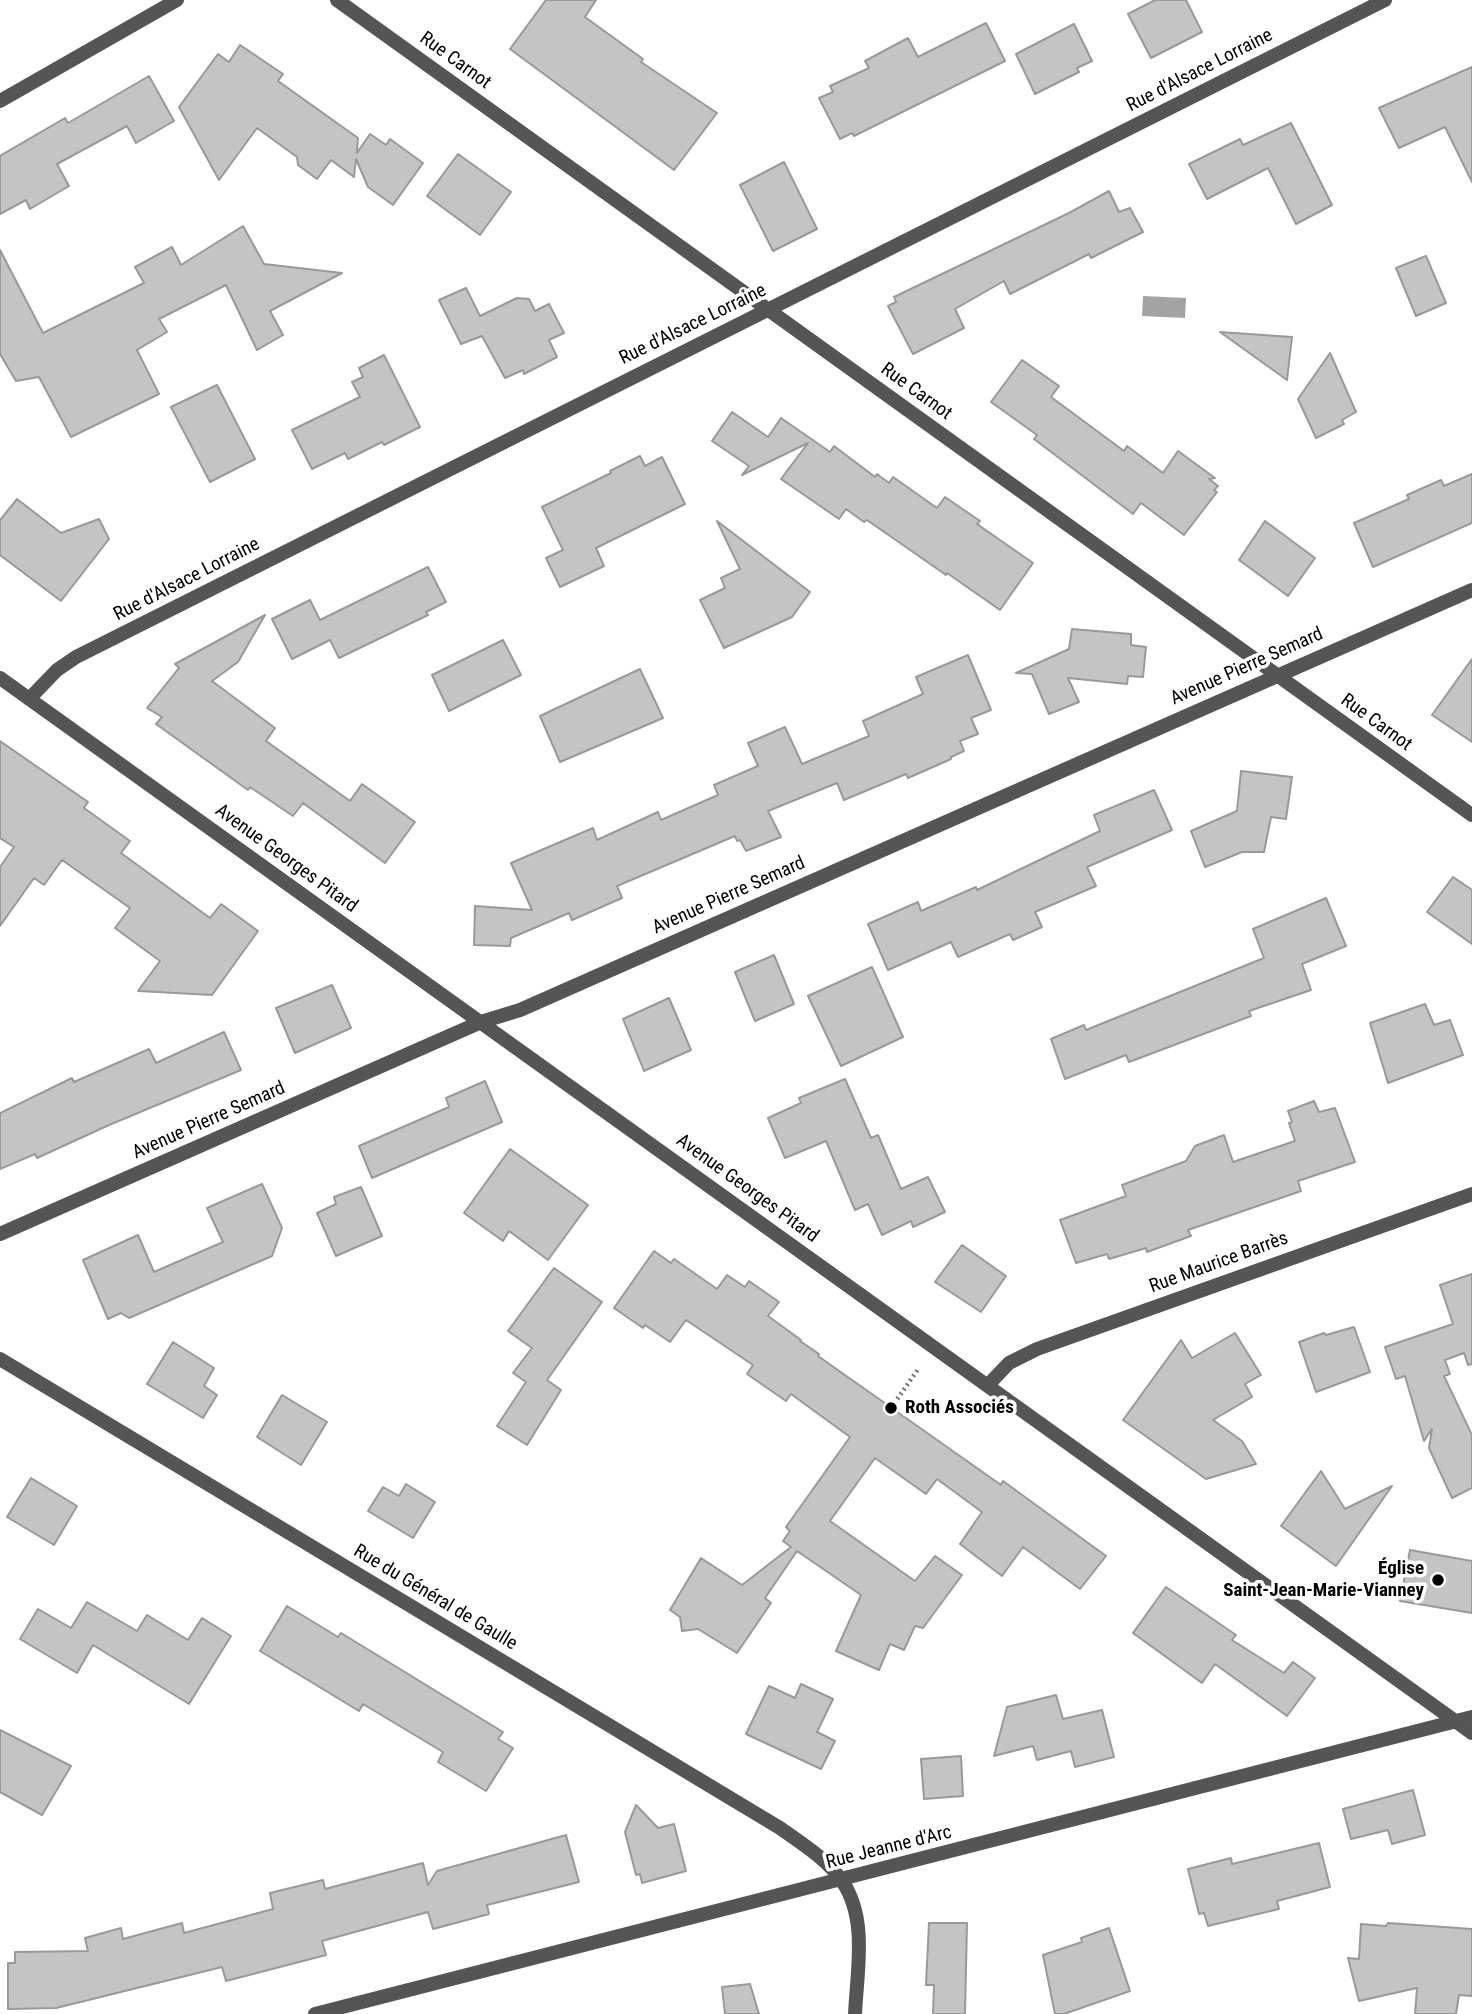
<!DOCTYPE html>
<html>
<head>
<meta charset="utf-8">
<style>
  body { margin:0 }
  canvas { display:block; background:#fff }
</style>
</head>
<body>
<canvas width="1472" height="2014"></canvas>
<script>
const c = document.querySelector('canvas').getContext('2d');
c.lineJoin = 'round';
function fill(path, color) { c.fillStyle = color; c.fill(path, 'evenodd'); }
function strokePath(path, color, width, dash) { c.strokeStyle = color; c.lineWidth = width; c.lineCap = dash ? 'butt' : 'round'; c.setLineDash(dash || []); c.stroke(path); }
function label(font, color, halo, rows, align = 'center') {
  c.font = font + ' "Roboto Condensed",sans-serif'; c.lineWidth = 7; c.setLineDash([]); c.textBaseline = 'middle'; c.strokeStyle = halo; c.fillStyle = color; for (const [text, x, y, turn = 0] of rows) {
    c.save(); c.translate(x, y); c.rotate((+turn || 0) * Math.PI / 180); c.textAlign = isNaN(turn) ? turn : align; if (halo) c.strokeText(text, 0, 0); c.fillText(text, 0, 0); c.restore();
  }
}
fill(new Path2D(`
  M1143,296L1186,298L1185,318L1142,316Z`), '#a3a3a3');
const building = new Path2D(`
  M546,0H596L585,17L643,59L641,62L717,113L674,170L510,49Z
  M1155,0H1186L1202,32L1151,58L1128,14Z
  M986,23L1005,61L854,136L852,133L840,139L819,98L833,92L830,86L869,68L865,61L908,38L918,57Z
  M1074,24L1092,61L1077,68L1079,72L1035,94L1016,54Z
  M240,45L283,74L278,81L358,138L357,153L370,134L386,145L390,139L423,163L393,205L368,187L356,159L354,177L331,160L317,179L298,165L297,157L257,128L219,180L179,107L218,54L229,62Z
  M1472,67V182L1445,127L1399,148L1379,108Z
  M149,76L174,121L136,143L127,126L57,164L69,186L30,209L26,200L0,214V156L65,118L68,123Z
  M1291,123L1332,205L1296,224L1268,168L1207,199L1189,164L1240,139L1243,145Z
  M458,154L511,192L480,235L427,196Z
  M784,162L817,229L773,251L740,185Z
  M1109,191L1119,212L1130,208L1143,232L1091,258L1089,254L1010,294L1004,281L955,309L964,328L913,354L888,306L896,302L894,297L1069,213Z
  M243,226L264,264L342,273L270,311L283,335L257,350L226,285L159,319L167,332L137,350L159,394L71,437L39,377L16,381L0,354V250L43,333L144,283L135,267L172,247L181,265Z
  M1426,256L1446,303L1416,316L1396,268Z
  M466,288L480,316L517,298L529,299L535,311L549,304L564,333L549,340L557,357L524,374L523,370L505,378L482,336L461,344L439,300Z
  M1220,332L1292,337L1287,380Z
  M1330,353L1356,412L1342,420L1344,424L1316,438L1298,399Z
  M384,355L420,427L384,445L382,442L348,459L345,453L312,469L292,430L360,397L352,382L363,377L359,368Z
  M1022,360L1059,386L1051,397L1124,451L1127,446L1163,473L1178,451L1215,478L1209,479L1218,486L1214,490L1217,492L1184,535L1141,503L1133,514L1034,439L1037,435L991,402Z
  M217,385L255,459L210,482L171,407Z
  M732,412L768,437L781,418L830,452L834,446L875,477L877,474L889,483L893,477L937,508L945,497L980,521L977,524L1033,563L1000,610L947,573L946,575L867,520L864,522L846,509L839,519L781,479L808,443L742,475L749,466L712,441Z
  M640,456L645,466L662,457L685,504L596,548L604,566L560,587L546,558L563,550L542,507L611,473L610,471Z
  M1472,474V523L1373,567L1354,523L1409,499L1407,495L1441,480L1444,486Z
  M17,499L61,533L99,519L109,539L61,601L0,555V520Z
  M717,521L810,592L792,617L724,648L700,600L725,588L721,578L740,569Z
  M1265,521L1315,558L1288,596L1239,560Z
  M428,567L446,602L426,612L428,615L339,658L330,640L292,659L272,619L310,600L320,620Z
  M265,615L238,662L212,681L275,728L266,741L350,801L362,784L415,822L385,863L303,803L293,816L250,787L248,790L156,724L162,717L147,708L179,668L175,664Z
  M1072,629L1131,634V645L1146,647L1143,677L1128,676L1127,684L1068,678L1079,702L1049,714L1032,674L1016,673L1069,649Z
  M503,640L521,675L449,711L432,675Z
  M968,655L991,710L971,718L978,734L960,741L964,751L951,757V759L908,778L906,774L844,800L837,783L768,811L781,837L746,851L740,840L737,841L735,836L617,886L622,898L572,920L569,913L511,938L510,946L474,945L475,906L532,910L511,863L593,828L597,840L658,812L661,820L718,795L714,785L758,766L748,743L785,727L802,764L869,736L863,721L923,694L916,677Z
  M1472,659V742L1432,715Z
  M640,669L663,718L560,762L540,716Z
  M0,741L88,802L84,808L130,841L121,853L210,918L221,904L258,931L212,995L138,991L160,961L115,928L130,908L62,860L44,885L34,878L0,926V867L14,847L0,838Z
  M1241,771L1292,777L1286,819L1271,817L1264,852H1242L1205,867L1191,831L1237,811Z
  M1154,790L1172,830L1087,867L1096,886L1035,912L1042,927L1013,940L1010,934L958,957L951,942L888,970L868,924L918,902L921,911L976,887L977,890L1100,831L1094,815Z
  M1453,877L1472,890V944L1427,912Z
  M1326,898L1346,946L1302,964L1311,990L1249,1011L1251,1016L1129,1062L1126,1055L1065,1079L1051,1039L1084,1025L1086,1030L1264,958L1253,929Z
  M774,955L794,1004L755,1021L735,972Z
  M872,967L903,1037L841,1066L808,996Z
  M332,985L351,1028L295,1053L276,1008Z
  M669,998L691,1050L644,1071L623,1019Z
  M1425,1004L1434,1025L1450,1020L1463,1055L1388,1083L1370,1023Z
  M224,1032L241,1070L109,1125L37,1158L35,1154L0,1169V1113L72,1078L74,1082L149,1049L156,1063Z
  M845,1079L871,1138L878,1135L901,1189L928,1177L945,1212L913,1227L911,1221L882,1235L868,1204L855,1210L826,1141L785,1158L768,1118L801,1103L799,1098Z
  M485,1081L502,1122L372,1178L359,1146L449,1107L446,1098Z
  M1314,1101L1319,1112L1335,1108L1355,1162L1298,1181L1301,1191L1188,1230L1191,1236L1147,1252L1146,1248L1109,1259L1107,1254L1076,1263L1060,1220L1126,1196L1122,1185L1186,1161L1195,1146L1224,1135L1233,1162L1295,1141L1289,1123L1292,1122L1288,1111Z
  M510,1149L588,1205L548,1260L509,1231L503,1241L464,1213Z
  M262,1184L282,1228L272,1256L129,1318L121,1313L108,1319L83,1260L138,1235L154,1272L223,1242L207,1208Z
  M361,1187L382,1236L336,1256L317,1213L336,1204L334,1197Z
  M962,1245L1006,1276L981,1312L935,1282Z
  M654,1251L671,1263L674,1259L717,1289L727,1275L745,1287L749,1281L779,1302L768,1316L801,1340L800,1341L819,1354L818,1356L1001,1485L1003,1481L1106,1556L1080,1589L1023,1547L1002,1576L960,1544L982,1512L937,1479L926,1494L875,1458L830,1521L915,1581L935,1556L962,1575L923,1628L915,1626L904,1650L890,1644L879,1670L836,1651L861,1595L797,1551L765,1598L771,1603L737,1653L698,1629L682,1631L680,1617L670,1610L701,1558L742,1585L791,1547L783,1541L790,1531L786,1527L850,1437L791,1394L786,1401L747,1374L753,1365L686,1320L670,1342L645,1325L643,1328L614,1308Z
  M554,1268L602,1302L547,1380L561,1390L527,1445L497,1426L526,1382L513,1373L532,1348L508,1331Z
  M1472,1274V1364L1468,1365L1464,1353L1445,1360L1450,1374L1444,1376L1472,1435V1488L1452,1498L1429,1448L1432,1429L1424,1441L1405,1376L1396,1379L1385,1347L1453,1324L1440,1285Z
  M1354,1327L1370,1372L1316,1392L1299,1342L1324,1333L1326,1335Z
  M1235,1333L1261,1375L1245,1384L1252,1397L1213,1420L1242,1441L1256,1464L1206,1479L1123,1420L1181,1340L1192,1358Z
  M173,1342L214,1368L204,1386L217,1395L203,1418L147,1384Z
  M282,1395L327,1422L301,1465L257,1437Z
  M1321,1471L1345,1509L1392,1486L1336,1566L1281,1526Z
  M31,1478L77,1506L54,1545L7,1517Z
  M406,1484L435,1502L413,1538L368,1511L383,1487L399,1496Z
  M1410,1550L1472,1561V1613L1400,1601Z
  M1166,1587L1236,1635L1232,1640L1284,1673L1293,1662L1315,1678L1287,1716L1215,1664L1202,1683L1133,1633Z
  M87,1602L137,1631L147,1615L188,1640L202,1618L231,1636L189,1704L93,1645L77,1673L20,1639L38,1609L71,1628Z
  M287,1606L338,1637L341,1633L503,1732L498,1739L513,1748L486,1791L438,1762L443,1752L363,1704L359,1711L260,1651Z
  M801,1684L833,1699L817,1732L835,1741L821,1769L746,1734L769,1686L795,1698Z
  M1056,1695L1063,1719L1102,1710L1114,1757L1075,1767L1071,1751L1037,1760L1033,1746L994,1756L1007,1707Z
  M0,1730L71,1766L42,1815L0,1792Z
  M961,1756L963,1796L924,1799L921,1759Z
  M1413,1790L1425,1835L1392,1844L1388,1830L1351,1839L1343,1809Z
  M636,1805L658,1828L674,1824L686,1871L642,1883L640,1874L636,1875L625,1832Z
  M566,1835L579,1882L487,1905L489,1914L433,1929L428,1912L322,1941L326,1955L226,1981L222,1967L56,2008L8,2009V1963H15V1952L88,1951L85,1938L121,1928L123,1939L182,1923L184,1933L273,1909L270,1893L323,1880L325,1889L423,1863L428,1885L437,1871Z
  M1319,1843L1330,1887L1277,1901L1279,1909L1208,1926L1204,1913L1199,1914L1188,1869L1231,1858L1232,1864Z
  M929,1923H967L965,2014H933L934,1985H926Z
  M1388,1923L1472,1929V1996L1459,1995L1456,2014H1415L1417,1988L1359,2001L1348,1958L1359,1959L1361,1924L1386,1926Z
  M1109,1928L1130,1991L1064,2014H1055L1043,1955L1082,1942L1081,1938Z
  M750,1984L759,2014H725L722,1987Z`);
fill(building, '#c4c4c4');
strokePath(building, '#999', 2);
strokePath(new Path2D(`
  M891,1408L919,1368`), '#777', 4.5, [2, 3.5]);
strokePath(new Path2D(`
  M337,0L1472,815
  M0,101L177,0
  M0,678L1472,1733
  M29,699L57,670L76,657L1385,0
  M0,1234L481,1022L520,1010L1472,590
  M0,1359L780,1828C801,1843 827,1859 842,1881C868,1918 857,1971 855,2014
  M988,1385L1009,1363L1037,1349L1472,1194
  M315,2014L1472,1717`), '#555', 14);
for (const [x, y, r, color] of [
  [891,1408,7,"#000"],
  [1438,1580,7,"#000"]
]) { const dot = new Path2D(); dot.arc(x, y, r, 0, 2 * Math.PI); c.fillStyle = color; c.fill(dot); strokePath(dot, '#fff', 2.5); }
label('19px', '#000', '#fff', [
  ["Rue Carnot",455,61,36],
  ["Rue d'Alsace Lorraine",1200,71,-27],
  ["Rue d'Alsace Lorraine",693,325,-26],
  ["Rue Carnot",916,392,36],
  ["Rue d'Alsace Lorraine",187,580,-27],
  ["Avenue Pierre Semard",1247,667,-24],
  ["Rue Carnot",1376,723,36],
  ["Avenue Georges Pitard",286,859,36],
  ["Avenue Pierre Semard",729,896,-24],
  ["Avenue Pierre Semard",209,1121,-24],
  ["Avenue Georges Pitard",747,1189,36],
  ["Rue Maurice Barrès",1219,1263,-20],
  ["Rue du Général de Gaulle",435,1598,31],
  ["Rue Jeanne d'Arc",889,1848,-14]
]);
label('bold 19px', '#000', '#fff', [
  ["Roth Associés",905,1408],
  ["Église",1424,1569,"right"],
  ["Saint-Jean-Marie-Vianney",1424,1591,"right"]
], 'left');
</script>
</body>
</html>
